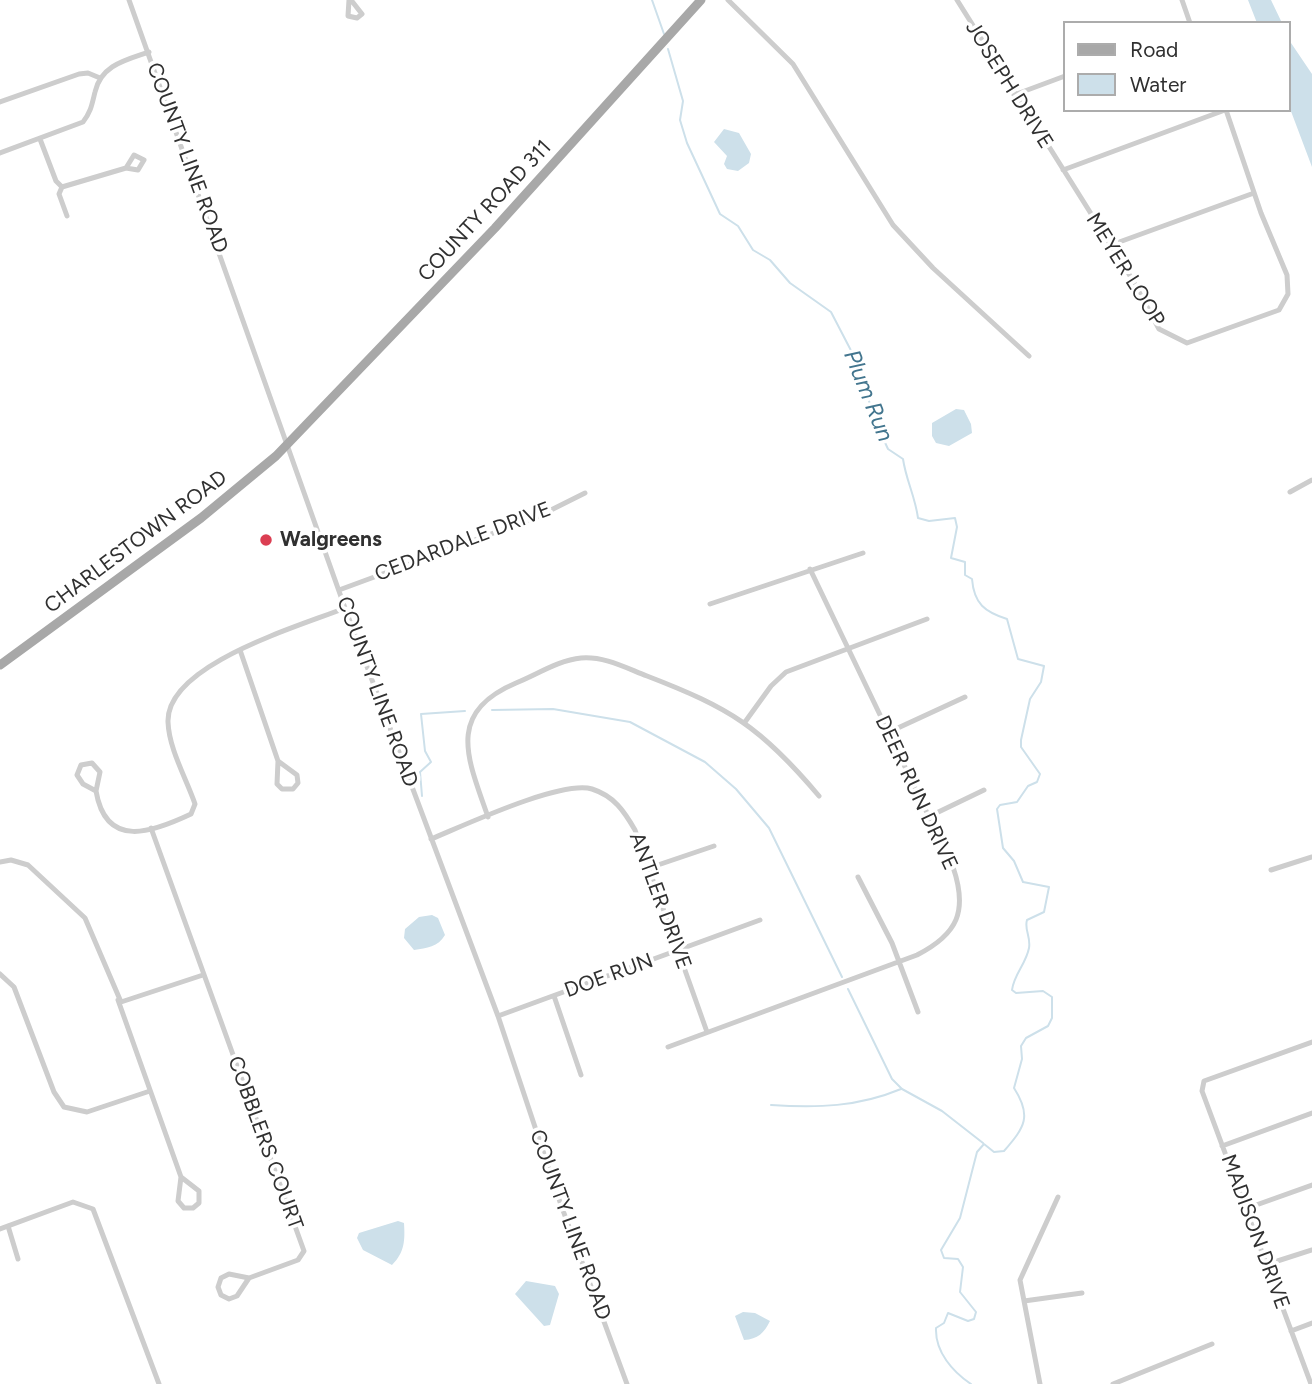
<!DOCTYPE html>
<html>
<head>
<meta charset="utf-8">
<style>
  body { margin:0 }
  #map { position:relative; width:1312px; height:1384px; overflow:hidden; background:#fff; font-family:Figtree,sans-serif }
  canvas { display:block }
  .legend { position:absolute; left:1063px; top:21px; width:228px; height:91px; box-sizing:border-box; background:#fff; border:2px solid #acacac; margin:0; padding:9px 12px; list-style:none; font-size:21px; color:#303030 }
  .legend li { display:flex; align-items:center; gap:14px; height:35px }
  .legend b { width:35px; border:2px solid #acacac }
</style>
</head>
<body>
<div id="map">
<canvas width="1312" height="1384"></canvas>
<ul class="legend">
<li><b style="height:9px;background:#a8a8a8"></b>Road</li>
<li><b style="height:19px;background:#cde0ea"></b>Water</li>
</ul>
</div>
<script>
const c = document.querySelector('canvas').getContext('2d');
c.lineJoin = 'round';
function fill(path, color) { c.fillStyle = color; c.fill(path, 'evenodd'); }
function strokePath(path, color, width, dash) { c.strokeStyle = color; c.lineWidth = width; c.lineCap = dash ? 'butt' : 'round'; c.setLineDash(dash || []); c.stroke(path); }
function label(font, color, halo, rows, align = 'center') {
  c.font = font + ' Figtree,sans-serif'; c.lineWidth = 7; c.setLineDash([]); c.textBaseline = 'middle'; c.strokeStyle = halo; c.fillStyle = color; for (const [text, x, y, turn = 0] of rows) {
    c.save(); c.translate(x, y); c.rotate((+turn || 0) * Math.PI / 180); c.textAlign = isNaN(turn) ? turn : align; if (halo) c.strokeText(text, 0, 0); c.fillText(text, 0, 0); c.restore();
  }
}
fill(new Path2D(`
  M1248,0H1271L1282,23H1257Z
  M1289,40L1312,74V167L1289,106Z
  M724,129L739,133L751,154L749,163L738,171L727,169L724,164L727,156L714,142Z
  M956,409L964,410L971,424L972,433L949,446L936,443L932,436V423Z
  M432,915L438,918L445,935C438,947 427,948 414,950L404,938L405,929L419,917Z
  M398,1221L404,1223C405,1240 405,1252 392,1265L363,1250L357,1238L359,1233Z
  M526,1281L555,1286L559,1294L550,1325L544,1326L515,1294Z
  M743,1312L755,1313L770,1321C764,1333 758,1339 744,1340L735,1316Z`), '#cde0ea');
strokePath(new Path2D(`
  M652,0L664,34
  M668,49L683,101L680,120L687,143L720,214L738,226L753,250L770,260L790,283L831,312L858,364L875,421L888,449L903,459C906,480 915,496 918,518L929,521L955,518L957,527L951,558L965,562V575L972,579C974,604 985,612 1007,619L1018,659L1044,666L1041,682L1030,699L1021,740V747L1040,774L1037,782L1028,786L1017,802L1000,805L997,809L1003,848L1014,861L1023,882L1049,887L1044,912L1027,920C1024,929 1031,937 1029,948C1026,964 1014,974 1012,990L1016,993L1043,991L1052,997V1018L1048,1026L1026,1038L1021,1046L1022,1059L1014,1088C1032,1116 1025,1127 1004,1151L994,1152L984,1144L977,1152L960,1218L941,1250L944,1258L958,1259L963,1267L960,1292L976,1312L974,1319L968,1321L948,1313L944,1323L936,1328C935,1352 953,1372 971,1384
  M492,710L553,709L630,722L705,762L736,789L769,828L842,977
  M422,796L420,772L431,762L425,751L421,714L465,711
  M848,989L892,1079L902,1089L942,1111L983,1143
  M771,1105C817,1108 858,1107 901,1089`), '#cde0ea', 2);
strokePath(new Path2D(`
  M129,0L345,608L498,1016L561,1205L627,1384
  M349,0L348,16L357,18L362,14L351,0
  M728,0L793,64L893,225L933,268L1029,356
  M957,0L1132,279L1159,329L1187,343L1279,310L1288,294L1287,275L1261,213L1226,110
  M1182,0L1190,23
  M1014,95L1065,76
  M0,102L79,74L88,73L100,78
  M40,139L56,181L62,187L126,168
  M0,153L83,122C91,112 92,104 95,92C101,65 126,60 149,52
  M134,155L144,160L138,170L126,168Z
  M1063,170L1225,110
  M62,187L59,194L67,216
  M1111,245L1254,193
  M1290,492L1312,480
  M339,590L537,517L585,493
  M710,604L863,553
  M240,650L278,761
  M745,722L771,686L786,672L927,619
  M887,733L965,697
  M278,761L297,775L298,783L293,789H282L277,784Z
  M92,763L100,772L96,791L83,784L77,775L81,765Z
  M96,791C106,850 153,832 191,814L195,804C186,778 169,749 168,722C166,664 301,626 345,608
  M488,817C468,759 445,713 516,683C536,675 559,660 581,658C604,656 626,668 647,676C730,708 761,727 819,796
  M928,817L984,790
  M151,828L304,1251L298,1260L249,1278
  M431,839C465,825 561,780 592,789C614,796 624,811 635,830L707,1032
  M0,862L11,860L28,865L85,918L121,1002L203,975
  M649,868L714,846
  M1271,870L1312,857
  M858,877L892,943L918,1012
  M0,974L14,987L54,1092L64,1107L87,1112L150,1091
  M554,996L581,1075
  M118,1000L181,1177
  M498,1016L760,920
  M668,1047L917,955C958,934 968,911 953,867L810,569
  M1222,1146L1312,1113
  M181,1177L199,1191V1203L193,1208H184L178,1201Z
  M1245,1209L1312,1185
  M8,1226L18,1259
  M0,1229L73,1202L93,1209L159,1384
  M1268,1264L1312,1250
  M229,1274L249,1278L237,1296L229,1299L221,1295L218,1287L221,1278Z
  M1024,1301L1082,1293
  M1291,1331L1312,1323
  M1040,1384L1020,1280L1058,1197
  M1113,1384L1212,1344
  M1311,1384L1202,1091L1204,1081L1312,1042`), '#cdcdcd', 5);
strokePath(new Path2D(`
  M0,665L201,518L276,456L495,228L701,0`), '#a8a8a8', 9);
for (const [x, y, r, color] of [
  [266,540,7,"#db3e52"]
]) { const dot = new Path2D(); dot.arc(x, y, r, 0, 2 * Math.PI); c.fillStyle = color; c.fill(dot); strokePath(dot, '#fff', 2.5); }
label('21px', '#303030', '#fff', [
  ["JOSEPH DRIVE",1009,85,58],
  ["COUNTY LINE ROAD",187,158,70],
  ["COUNTY ROAD 311",485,211,-47],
  ["MEYER LOOP",1125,270,58],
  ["CHARLESTOWN ROAD",136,542,-37],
  ["CEDARDALE DRIVE",463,542,-21],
  ["COUNTY LINE ROAD",377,692,70],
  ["DEER RUN DRIVE",916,793,65],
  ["ANTLER DRIVE",660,901,70],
  ["DOE RUN",609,976,-20],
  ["COBBLERS COURT",265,1143,70],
  ["COUNTY LINE ROAD",570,1225,70],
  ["MADISON DRIVE",1255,1232,70]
]);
label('bold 21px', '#303030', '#fff', [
  ["Walgreens",280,540]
], 'left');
label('italic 23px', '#42758e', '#fff', [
  ["Plum Run",868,396,68]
]);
</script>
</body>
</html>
